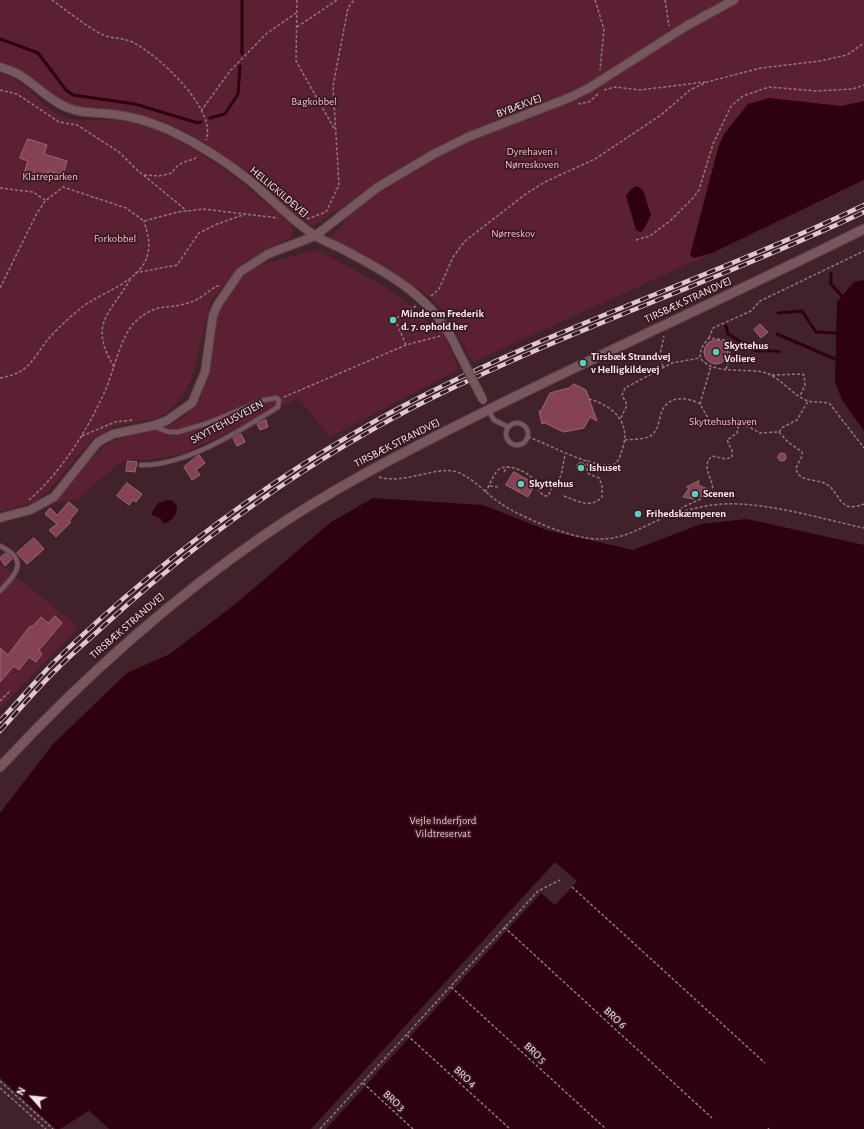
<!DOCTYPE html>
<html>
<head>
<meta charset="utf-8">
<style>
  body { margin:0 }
  #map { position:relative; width:864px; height:1129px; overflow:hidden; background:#41222a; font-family:"Alegreya Sans",sans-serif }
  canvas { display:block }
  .north { position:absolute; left:12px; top:1077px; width:40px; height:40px; -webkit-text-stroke:3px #361921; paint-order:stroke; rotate:297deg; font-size:11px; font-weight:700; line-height:16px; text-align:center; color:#f9e4e8 }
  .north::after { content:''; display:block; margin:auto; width:14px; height:18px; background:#f9e4e8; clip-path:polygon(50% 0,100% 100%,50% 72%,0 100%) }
</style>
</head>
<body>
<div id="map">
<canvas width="864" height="1129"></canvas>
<div class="north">N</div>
</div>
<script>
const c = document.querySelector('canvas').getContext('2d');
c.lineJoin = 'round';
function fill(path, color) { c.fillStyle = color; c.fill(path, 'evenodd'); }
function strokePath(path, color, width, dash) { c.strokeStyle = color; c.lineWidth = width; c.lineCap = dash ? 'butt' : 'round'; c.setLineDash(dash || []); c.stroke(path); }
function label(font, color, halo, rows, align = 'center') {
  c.font = font + ' "Alegreya Sans",sans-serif'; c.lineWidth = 3.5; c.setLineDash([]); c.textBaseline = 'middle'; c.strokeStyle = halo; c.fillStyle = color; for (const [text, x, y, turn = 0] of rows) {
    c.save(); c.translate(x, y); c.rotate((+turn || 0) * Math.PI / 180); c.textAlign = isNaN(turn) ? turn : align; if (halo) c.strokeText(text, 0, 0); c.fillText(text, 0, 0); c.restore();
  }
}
fill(new Path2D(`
  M0,0H864V181L712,253L473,362C459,337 447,310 424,292L330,237L344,223L335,211L322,221L313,225C269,203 237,165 196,138C177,126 149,114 126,112C111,110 95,112 81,108C51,99 32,71 0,61Z
  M0,73C29,80 42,112 67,118C88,123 110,118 131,123C187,134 250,188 292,225L293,229L290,238L248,260L238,268L210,303L192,378L182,397L173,407L165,414L154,419L115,426L93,438L48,491L34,502L0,512Z
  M316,250C357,271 404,292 433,329L440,324L458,370L329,437L299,398L183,454L148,460H128L117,465L77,500L56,502C73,480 90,450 117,440C146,430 164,435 189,412C203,399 206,383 208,365C213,329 220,284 258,267C276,259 298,256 316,250Z
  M0,564L79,627L0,708Z`), '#5b2133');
fill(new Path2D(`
  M769,98L841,106L864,101V180L712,253L694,258L690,255L718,148L724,134L748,104Z
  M637,186L643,190L651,215L644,229L641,232L636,230L626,196L631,189Z
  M864,280V431L842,400L835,382L837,302L854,282Z
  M373,498L483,505L546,530L633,550L701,524L747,519L864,545V1129H109L89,1111L60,1129H56L0,1078V813L53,744L127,673L170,654L239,601L331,522Z
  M168,500L173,501L177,506C177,516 172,520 164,524L160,518L152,515V512L158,503Z`), '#2e0111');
fill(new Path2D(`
  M555,862L577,881L572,887L555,905L541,893L326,1129H311Z
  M89,1111L109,1129H106L89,1113L64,1129H60Z`), '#41222a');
strokePath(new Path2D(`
  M0,39L38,53L66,90L73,95L135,104L198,123L201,122
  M242,54V0
  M210,118L225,114L238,94L240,66
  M831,273V284L842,296
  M778,313L802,311L816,332L836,333
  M726,326L728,334C738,338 743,347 754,350C762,353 771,349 779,352
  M777,334L835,359`), '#2e0111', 3);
const building = new Path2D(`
  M28,139L47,145L44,154L67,161L63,175L49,171L45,181L24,173L28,161L20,158Z
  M760,324L768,332L761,338L754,330Z
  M704 352a12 12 0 1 1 24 0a12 12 0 1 1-24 0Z
  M574,384L586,390L597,421L590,417L584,428L564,432L545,423L542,424L539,411H541L550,393L569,388Z
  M266,420L268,427L260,430L257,424Z
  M241,434L245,442L237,446L233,438Z
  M778 457a4 4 0 1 1 8 0a4 4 0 1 1-8 0Z
  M199,455L205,463L196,470L200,475L192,480L184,467Z
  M128,461L137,462L135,472L126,471Z
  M576.5 467a4.5 4.5 0 1 1 9 0a4.5 4.5 0 1 1-9 0Z
  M514,472L535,484L528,497L506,485Z
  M699,481L698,485L710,490L701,497L696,493L694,499L683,497L689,488L687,487Z
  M127,483L142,494L136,502L133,500L129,505L117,496Z
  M69,502L78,510L69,521L71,522L56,537L49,530L57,524L45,514L50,508L57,515Z
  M34,538L44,549L27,564L17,553Z
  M6,553L12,559L5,566L0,558Z
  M55,616L62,623L39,650L42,654L36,662L29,657L19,670L14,666L0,682V648L8,655L30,626L32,627L41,617L48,623Z`);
fill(building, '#864255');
strokePath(building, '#916d76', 1);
const service = new Path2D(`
  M488,410L494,420L508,427
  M506 434a11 11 0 1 1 22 0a11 11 0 1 1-22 0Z
  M141,465C186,466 241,430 278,407L279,400L276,398L264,400L205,424L178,432H169L155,427
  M0,546C29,560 17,573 0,591`);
const minor = new Path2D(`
  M0,67C10,70 19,73 27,80C40,89 51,101 66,107C81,114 96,112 111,114C131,116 151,122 169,130C197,143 225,161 249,180C271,198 290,219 314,235C323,241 335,245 346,251C392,275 435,299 457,349
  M0,518L30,510L54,497L98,442L113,434L152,426L166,421L192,403L205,372L213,315L218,304L240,272L268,254L315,236L378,187L434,154L468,137L571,97L589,88L688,25L734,0`);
const tertiary = new Path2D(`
  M0,767C80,681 166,603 263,536C331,489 404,452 478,415C606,351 736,293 864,229`);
strokePath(service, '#593f46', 6);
strokePath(minor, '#593f46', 10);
strokePath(tertiary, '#593f46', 11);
strokePath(new Path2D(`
  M52,0C67,11 82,23 99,33C112,40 124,37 134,43C158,55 218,110 206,140
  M297,0L296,61L335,130
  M595,0L604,29L600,70
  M665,0L669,26
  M297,27L337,0
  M0,90L17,94L59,122L77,125L119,152L136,169L187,211
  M604,90L615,87L640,90L705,82
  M578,104L589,102L598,94
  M201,111L230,71L266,34L296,13
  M144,175L159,176L172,173C180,158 192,163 198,156
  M0,188L33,192L45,200
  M307,219L326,212L339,185L333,86L348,8L354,0
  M636,240L650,236L671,220L693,198L699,190L713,144L731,106L743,96L769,87L816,91L853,89L864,85
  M135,273L177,265L199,233L217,224L246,214
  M0,288L36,215L45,201L63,187L126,208L144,221L178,212L203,209L278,218
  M431,296L439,289L453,257L465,241L527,193L545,182L595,159L661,115L690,90L707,82L761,68L820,61L847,55L864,43
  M709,338L713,328L751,311L760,301L864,251
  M406,345L395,319L416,306
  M114,367C89,324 108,316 130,280
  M663,367L660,355L664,336
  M726,369C730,355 733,352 724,340L709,338C703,344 700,350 700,358C714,375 742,368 762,372C779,375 794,397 808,401C815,403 823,401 830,404L864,448
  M772,375L801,374L804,375L805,385L800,396
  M0,378C31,373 32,358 50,337C59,327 77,310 88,303C107,291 134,282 145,262C152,247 148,236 144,221
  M284,397L406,345L440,336
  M700,404L711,366
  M621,418L627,405L622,395L625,388L672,363L700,358
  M779,432L788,442L802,452V456L796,468C798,482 815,479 824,483C841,490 837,515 864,504
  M82,436L115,422L133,420
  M528,437C549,444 593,470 615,464C620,459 621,453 623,447C631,421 611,405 589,399
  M625,440C633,439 647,440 653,434C659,428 659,418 662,411C669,395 688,397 700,404L709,420L716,424L742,423L760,433L779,432L783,427L797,420L808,401
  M504,472L507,467
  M379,477C403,485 438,465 457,472C474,478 488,496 503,505C523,518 573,539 597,539C625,540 641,527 665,517C678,512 692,509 706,506C751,497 818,518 864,528
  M490,486L498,487
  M485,492C490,486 492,476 498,470C506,463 523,470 530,476C538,482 537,496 548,496L553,485L561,476L565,454
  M564,496C577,501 591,509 602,497V485L599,478L589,474L587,471L588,460
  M29,500C62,471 87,431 105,391C114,371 120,337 135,322C156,302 167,310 188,303C198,301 208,291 217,286H220
  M676,512C687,503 701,501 712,492C716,481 699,468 712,456L726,459L732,457V451L727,440L737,433L739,423
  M0,701L11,690
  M572,887L765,1063
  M504,927L712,1118
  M451,987L606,1129
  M407,1035L510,1129
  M0,1081L53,1129
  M363,1083L413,1129
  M0,1088L46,1129
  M320,1129L538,891L560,880
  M768,1129L769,1128`), '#92787e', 1.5, [3, 2]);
strokePath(service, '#78565e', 4);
strokePath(minor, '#78565e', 8);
strokePath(tertiary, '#78565e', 9);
const rail = new Path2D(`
  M0,721C18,702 36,680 55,661C172,548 308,449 455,380C589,316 730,269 864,205
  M0,731C20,709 38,687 59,667C75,651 92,637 108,622C213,527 331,445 459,385C592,322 731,275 864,212`);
strokePath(rail, '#dec8cc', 4.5);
strokePath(rail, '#361921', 3, [9]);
const minorBridge = new Path2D(`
  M457,349L483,400`);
strokePath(minorBridge, '#593f46', 10, []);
strokePath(minorBridge, '#78565e', 8);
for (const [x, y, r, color] of [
  [393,320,4,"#59cebe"],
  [716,352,4,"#59cebe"],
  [583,363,4,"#59cebe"],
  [581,468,4,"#59cebe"],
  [521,484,4,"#59cebe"],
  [695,494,4,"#59cebe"],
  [638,514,4,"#59cebe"]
]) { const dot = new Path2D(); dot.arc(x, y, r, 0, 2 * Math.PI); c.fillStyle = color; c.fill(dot); strokePath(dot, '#361921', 1.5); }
label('11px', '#fbbcca', '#361921', [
  ["Bagkobbel",314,102],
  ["Dyrehaven i",532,152],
  ["Nørreskoven",532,165],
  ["Klatreparken",50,177],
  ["Nørreskov",513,234],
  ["Forkobbel",115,239],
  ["Skyttehushaven",723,422],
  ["Vejle Inderfjord",443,821],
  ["Vildtreservat",443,834]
]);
label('11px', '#f9e4e8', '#361921', [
  ["BYBÆKVEJ",519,106,-21],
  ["HELLIGKILDEVEJ",279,192,40],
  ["TIRSBÆK STRANDVEJ",688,300,-25],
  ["SKYTTEHUSVEJEN",227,422,-28],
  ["TIRSBÆK STRANDVEJ",397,443,-27],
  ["TIRSBÆK STRANDVEJ",127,626,-41],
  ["BRO 6",615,1018,43],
  ["BRO 5",535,1053,43],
  ["BRO 4",465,1077,42],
  ["BRO 3",394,1101,42]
]);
label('bold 11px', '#f9e4e8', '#361921', [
  ["Minde om Frederik",401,314],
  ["d. 7. ophold her",401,327],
  ["Skyttehus",724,346],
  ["Voliere",724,359],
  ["Tirsbæk Strandvej",591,357],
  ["v Helligkildevej",591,370],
  ["Ishuset",589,468],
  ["Skyttehus",529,484],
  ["Scenen",703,494],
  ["Frihedskæmperen",646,514]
], 'left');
</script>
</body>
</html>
